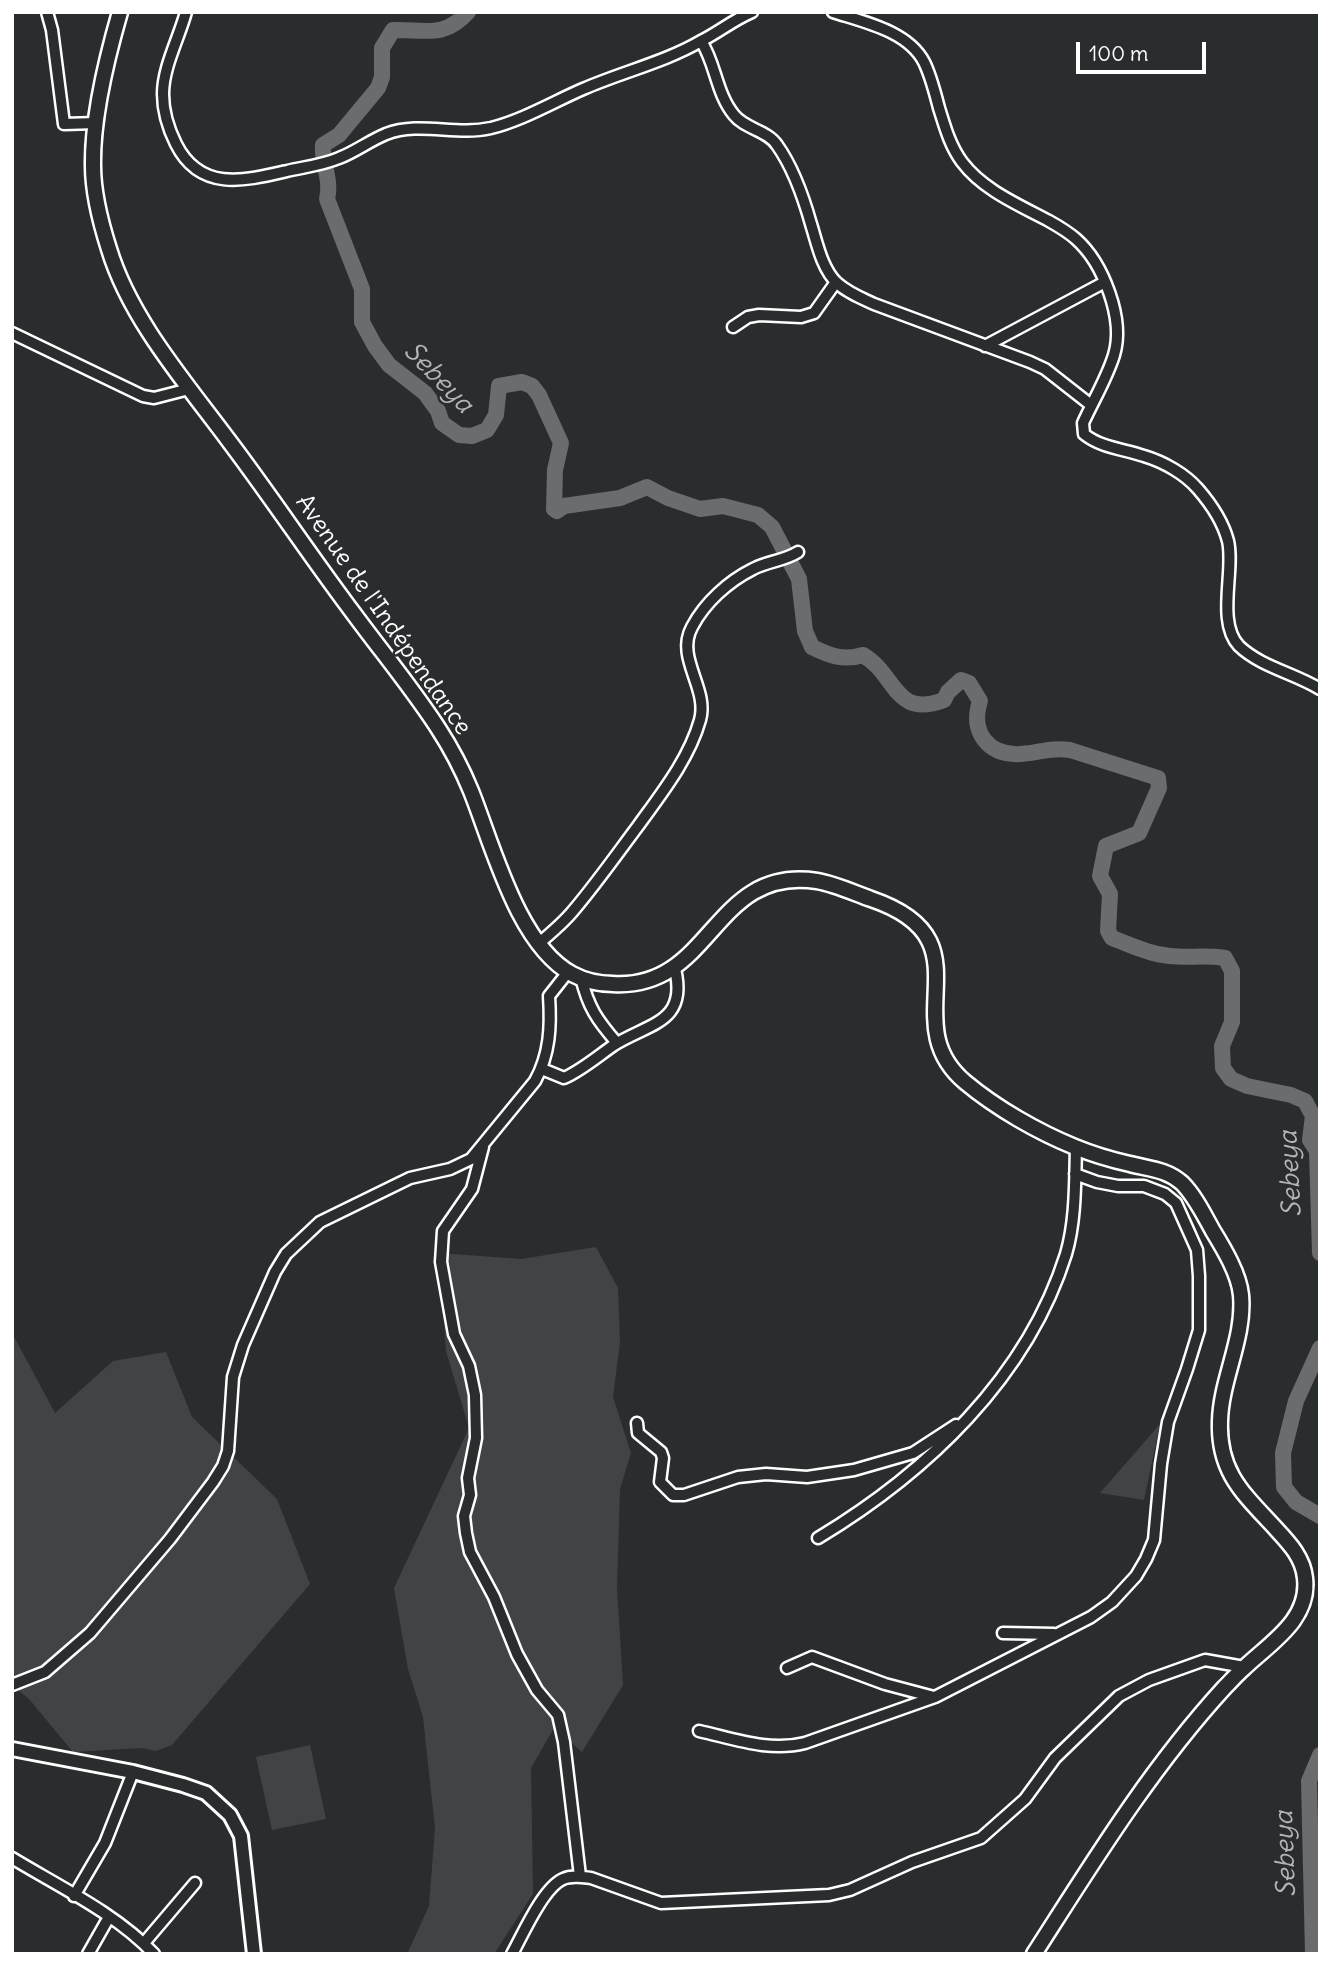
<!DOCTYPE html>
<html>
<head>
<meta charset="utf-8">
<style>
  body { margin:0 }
  #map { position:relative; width:1332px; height:1966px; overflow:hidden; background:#2a2d2e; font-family:Delius,sans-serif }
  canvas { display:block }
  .frame { position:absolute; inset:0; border:14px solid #fff; pointer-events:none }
  .scale { position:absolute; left:1076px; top:42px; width:130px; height:32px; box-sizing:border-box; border:4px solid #fff; border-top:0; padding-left:9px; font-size:21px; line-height:24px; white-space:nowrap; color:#fff; -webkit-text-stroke:5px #2a2d2e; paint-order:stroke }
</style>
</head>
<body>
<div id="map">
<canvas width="1332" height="1966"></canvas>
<div class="frame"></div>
<div class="scale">100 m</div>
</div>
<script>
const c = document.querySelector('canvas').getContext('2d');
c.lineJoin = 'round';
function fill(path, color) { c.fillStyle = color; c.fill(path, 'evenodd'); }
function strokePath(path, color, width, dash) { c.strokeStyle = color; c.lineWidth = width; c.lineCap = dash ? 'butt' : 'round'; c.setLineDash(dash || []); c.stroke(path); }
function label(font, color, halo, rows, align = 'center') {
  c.font = font + ' Delius,sans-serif'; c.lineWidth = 5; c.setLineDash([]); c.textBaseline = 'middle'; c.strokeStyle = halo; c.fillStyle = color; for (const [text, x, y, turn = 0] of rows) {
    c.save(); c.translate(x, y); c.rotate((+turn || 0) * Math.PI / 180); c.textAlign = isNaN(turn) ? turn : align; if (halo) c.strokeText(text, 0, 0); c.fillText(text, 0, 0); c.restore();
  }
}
fill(new Path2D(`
  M596,1247L618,1288L620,1342L613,1397L631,1453L620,1489L617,1588L623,1685L582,1752L554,1728L531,1768L533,1894L494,1954H407L429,1906L435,1828L423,1717L408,1669L394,1588L469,1428L446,1351L439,1253L521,1259Z
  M12,1333L55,1413L113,1361L166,1352L192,1417L277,1499L310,1584L172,1745L156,1751L142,1748L73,1752L29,1699L12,1685Z
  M1160,1424L1144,1500L1100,1493Z
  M310,1745L326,1819L272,1830L256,1757Z`), '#414445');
strokePath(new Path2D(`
  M468,12C444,39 424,29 393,30L382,48V77L378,88L339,135L323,145C321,162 332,179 327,199L362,289V322L375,346L389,365L425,393L438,411L442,423L459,435L472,436L487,430L496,415L499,386L522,382L532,386L539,395L561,443L555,470L554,509L557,511L564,506L620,498L647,487L668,498L700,509L723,506L758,515L772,527L799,579L805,631L812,647C830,656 844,661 863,655C897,675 894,719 944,700L948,692L961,680L969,683L980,701C970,732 988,756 1021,754C1040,753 1049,747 1070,750L1158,778L1159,788L1139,833L1106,846L1100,876L1110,894L1108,931L1112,938C1131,945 1149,954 1170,956C1188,958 1206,955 1225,958L1232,971V1022L1222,1046L1223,1068L1231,1079L1247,1086L1291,1095L1305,1101L1313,1116L1310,1140L1317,1151L1320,1253
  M1320,1348L1296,1401L1283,1453L1284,1487L1296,1502L1320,1516
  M1313,1954L1309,1781L1320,1755`), '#6a6c6d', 16);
const minor = new Path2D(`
  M47,12L52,30L64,124L96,123
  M186,12C179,38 163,67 163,94C163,112 168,128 176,144C200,192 244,181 287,171C304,167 323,165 339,158C355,152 369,141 386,134C420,121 455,136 491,128C523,120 553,102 583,89C622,72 665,62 701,41C719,32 733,20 752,12
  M833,12C864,22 908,31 924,62C931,76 935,93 939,108C945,127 950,146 962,162C983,190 1019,205 1049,221C1058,226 1068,232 1076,239C1103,263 1125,319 1114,355C1107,378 1093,401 1083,423L1084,434C1101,448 1124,449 1144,456C1164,462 1185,474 1198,489C1211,504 1223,522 1228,541C1235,570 1216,622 1239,646C1261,667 1294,673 1320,689
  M701,41C716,64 716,93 734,115C745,129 767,130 777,145C792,166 804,199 811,224C817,243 822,269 837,283C848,293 861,298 874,304L1030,362L1045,369L1091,405
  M733,327L748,317L759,315L801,317L814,313L836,282
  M12,333L143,396L154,398L189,389
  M985,346L1105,282
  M538,944C550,934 563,923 573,911C596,884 617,854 638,826C661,794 689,759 700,720C709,688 675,658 692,627C705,602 729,581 753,569C768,561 784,561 798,552
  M581,977C588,1007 597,1020 617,1043
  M542,1069L564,1078C582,1070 598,1056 614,1045C649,1023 688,1023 675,969
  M483,1147L472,1189L443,1231L441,1262L454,1334L469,1366L475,1395L476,1438L468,1478L470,1495L464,1516L466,1533L470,1552L494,1597L517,1654L537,1690L558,1715L564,1742L580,1876
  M637,1423L638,1433L661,1452L663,1458L660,1482L673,1495H684L738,1477L766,1474L807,1477L854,1470L913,1453L956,1425
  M818,1538C926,1473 1027,1378 1066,1254C1076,1220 1075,1182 1076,1147
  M1003,1633L1054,1634
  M787,1668L812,1657L885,1684L934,1697
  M12,1685L45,1672L90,1633L170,1539L213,1482L223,1466L228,1451L233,1377L243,1345L275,1272L286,1254L320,1222L410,1178L450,1169L471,1159L535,1081C550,1054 551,1026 549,996L568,972
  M699,1731C735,1739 769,1752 805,1743L935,1697L1091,1617L1112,1602L1136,1576L1146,1559L1154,1540L1161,1464L1168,1422L1187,1369L1199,1330V1276L1197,1250L1176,1203L1165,1194L1144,1186H1118L1097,1182L1075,1174
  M12,1858C58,1886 117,1914 154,1954
  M74,1896L105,1843L133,1772
  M144,1943L195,1883
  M88,1954L109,1917
  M512,1954C523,1934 543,1888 563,1879C572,1875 582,1877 591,1878L661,1903L829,1895L850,1890L912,1862L981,1838L1025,1799L1055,1758L1119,1696L1149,1680L1205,1660L1244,1667`);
const major = new Path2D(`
  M12,1749L133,1772L183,1785L206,1793L230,1815L241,1836L254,1954`);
const highway = new Path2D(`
  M120,12C107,57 92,119 93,166C93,193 101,224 109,249C130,319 186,383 229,441C272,498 311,557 354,614C382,652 412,688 438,728C451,748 462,769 471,791C493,846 518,945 572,974C585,981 599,984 613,984C713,990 712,865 817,881C835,884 854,893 871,899C992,940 892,1020 965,1082C996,1108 1038,1132 1075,1147C1092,1154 1112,1160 1130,1164C1149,1169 1166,1169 1182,1183C1195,1196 1204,1215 1213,1231C1224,1249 1239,1274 1241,1295C1245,1338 1221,1379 1220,1421C1218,1473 1244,1494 1277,1530C1290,1544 1303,1558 1305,1578C1310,1620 1270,1643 1244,1668C1237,1674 1231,1681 1224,1688C1150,1769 1093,1862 1034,1954`);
strokePath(minor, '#fff', 15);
strokePath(major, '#fff', 18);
strokePath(highway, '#fff', 19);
strokePath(minor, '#2a2d2e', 10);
strokePath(major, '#2a2d2e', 12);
strokePath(highway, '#2a2d2e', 14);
label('24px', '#fff', '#2a2d2e', [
  ["Avenue de l'Indépendance",383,615,55]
]);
label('italic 26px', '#b4b6b6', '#2a2d2e', [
  ["Sebeya",438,378,46],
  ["Sebeya",1291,1174,-93],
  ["Sebeya",1286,1854,-92]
]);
</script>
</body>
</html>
